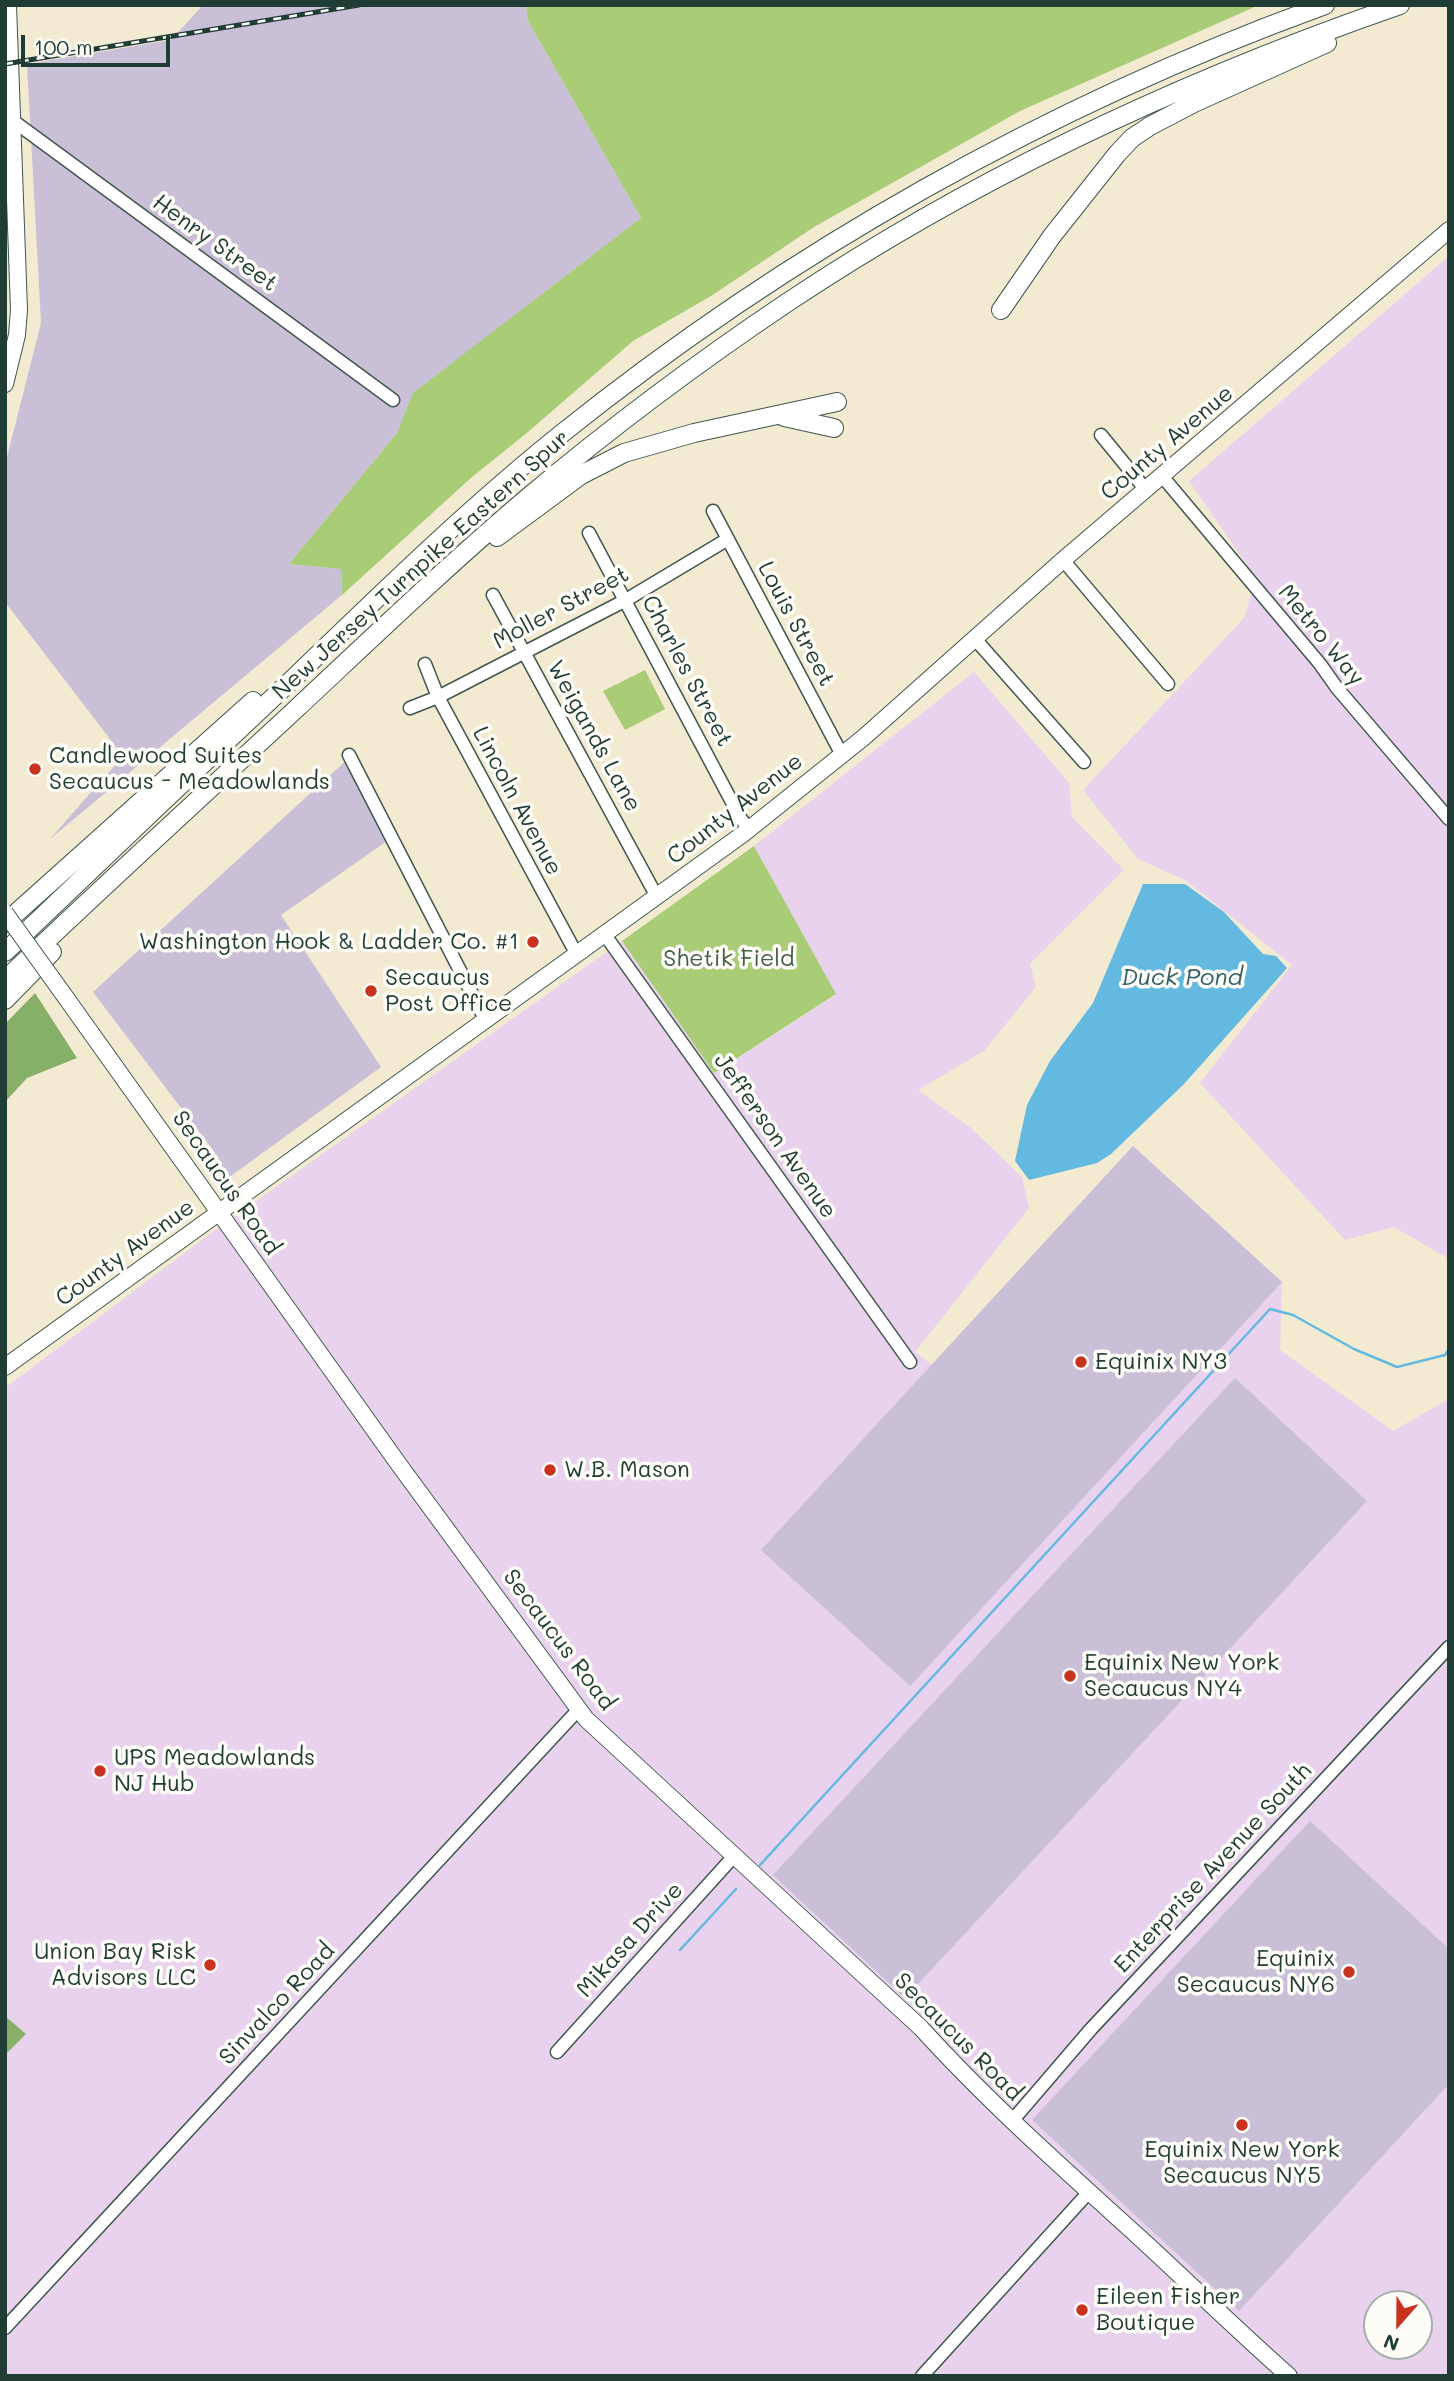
<!DOCTYPE html>
<html>
<head>
<meta charset="utf-8">
<style>
  body { margin:0 }
  #map { position:relative; width:1454px; height:2381px; overflow:hidden; background:#f3ead2; font-family:Mali,sans-serif }
  canvas { display:block }
  .frame { position:absolute; inset:0; border:7px solid #1f3d34; pointer-events:none }
  .north { position:absolute; left:1363px; top:2290px; width:70px; height:70px; box-sizing:border-box; background:#fdfcf7; border:2px solid #a4b0a9; border-radius:50%; rotate:201deg; font-size:19px; font-weight:700; line-height:28px; text-align:center; color:#1f3d34 }
  .north::after { content:''; display:block; margin:auto; width:24px; height:32px; background:#c8321e; clip-path:polygon(50% 0,100% 100%,50% 72%,0 100%) }
  .scale { position:absolute; left:21px; top:35px; width:149px; height:32px; box-sizing:border-box; border:4px solid #1f3d34; border-top:0; padding-left:9px; font-size:21px; line-height:24px; white-space:nowrap; color:#1f3d34; -webkit-text-stroke:5px #fdfcf7; paint-order:stroke }
</style>
</head>
<body>
<div id="map">
<canvas width="1454" height="2381"></canvas>
<div class="frame"></div>
<div class="north">N</div>
<div class="scale">100 m</div>
</div>
<script>
const c = document.querySelector('canvas').getContext('2d');
c.lineJoin = 'round';
function fill(path, color) { c.fillStyle = color; c.fill(path, 'evenodd'); }
function strokePath(path, color, width, dash) { c.strokeStyle = color; c.lineWidth = width; c.lineCap = dash ? 'butt' : 'round'; c.setLineDash(dash || []); c.stroke(path); }
function label(font, color, halo, rows, align = 'center') {
  c.font = font + ' Mali,sans-serif'; c.lineWidth = 7; c.setLineDash([]); c.textBaseline = 'middle'; c.strokeStyle = halo; c.fillStyle = color; for (const [text, x, y, turn = 0] of rows) {
    c.save(); c.translate(x, y); c.rotate((+turn || 0) * Math.PI / 180); c.textAlign = isNaN(turn) ? turn : align; if (halo) c.strokeText(text, 0, 0); c.fillText(text, 0, 0); c.restore();
  }
}
fill(new Path2D(`
  M1449,256V1259L1394,1227L1345,1240L1200,1083L1292,965L1185,880L1138,859L1083,790L1244,618L1256,578L1189,481Z
  M974,672L1069,783L1072,817L1124,870L1030,964L1036,987L984,1051L918,1090L971,1128L1022,1177L1029,1208L915,1352L932,1365L1133,1146L1282,1282L1280,1350L1393,1431L1449,1399V2376H5V2055L26,2034L5,2016V1388L207,1236L622,941L714,1073L836,995L754,846ZM1377,2304H1419V2346H1377Z`), '#e8d2ee');
fill(new Path2D(`
  M203,5H526L528,21L641,218L414,393L397,433L289,564L341,569L342,595L50,839L123,756L5,602V465L41,323L27,64L171,40Z
  M350,757L390,839L281,915L381,1067L224,1181L221,1176L219,1158L93,992Z
  M1133,1146L1282,1282L910,1686L761,1550Z
  M1235,1378L1367,1501L905,1998L773,1875Z
  M1310,1821L1449,1949V2084L1239,2311L1032,2120Z`), '#c9bfd7');
fill(new Path2D(`
  M526,5H1259L1020,111L814,227L711,296L633,341L528,432L472,477L342,595L341,569L289,564L397,433L413,393L641,218L528,21Z
  M645,670L665,709L625,730L603,691Z
  M754,846L836,994L714,1073L622,941Z`), '#a9cc76');
fill(new Path2D(`
  M35,993L77,1058L27,1078L5,1102V1024Z
  M5,2016L26,2034L5,2055Z`), '#86b067');
fill(new Path2D(`
  M1143,884H1185L1224,912L1263,954L1276,956L1287,968L1184,1084L1111,1154L1097,1163L1029,1180L1015,1161L1027,1105L1050,1061L1093,1003Z`), '#63b9df');
strokePath(new Path2D(`
  M760,1865L1270,1309L1293,1315L1354,1349L1397,1367L1445,1355L1449,1349
  M680,1950L736,1889`), '#63b9df', 2.5);
const minor = new Path2D(`
  M12,120L393,400
  M1101,435L1146,490
  M1162,476L1320,664L1337,688L1449,819
  M713,511L842,755
  M589,533L741,819L749,829
  M1063,560L1168,684
  M493,595L657,897
  M975,639L1084,762
  M425,664L438,697L577,955
  M410,708L438,697L626,600L728,539
  M349,755L486,1021
  M605,935L910,1362
  M557,2052L734,1856
  M1012,2121L1091,2029L1449,1647
  M5,2328L579,1709
  M922,2376L1088,2193`);
const major = new Path2D(`
  M5,384L17,335L19,310L8,5
  M64,995L400,1466L586,1719L921,2028C989,2103 1065,2170 1140,2238C1190,2284 1238,2331 1289,2376
  M5,1367L743,834L863,738L1063,560L1449,230`);
const highway = new Path2D(`
  M1001,310L1052,236L1117,154L1132,138L1150,126L1194,103L1327,43
  M784,417L834,428
  M497,537L581,475L624,453L694,433L837,402
  M5,923L253,701
  M5,952C102,859 200,766 298,674C383,592 468,509 560,435C789,251 1049,105 1325,5
  M5,980C101,888 199,799 296,709C372,638 447,566 526,499C609,429 697,363 788,302C977,176 1186,79 1400,5
  M5,1000L52,952`);
strokePath(minor, '#3f574c', 15);
strokePath(major, '#3f574c', 18);
strokePath(highway, '#3f574c', 20);
strokePath(minor, '#fff', 12);
strokePath(major, '#fff', 16);
strokePath(highway, '#fff', 18);
const rail = new Path2D(`
  M5,64L359,5`);
strokePath(rail, '#1f3d34', 5);
strokePath(rail, '#fdfcf7', 2.5, [8]);
const majorBridge = new Path2D(`
  M5,913L64,995`);
strokePath(majorBridge, '#3f574c', 18, []);
strokePath(majorBridge, '#fff', 16);
for (const [x, y, r, color] of [
  [35,769,7,"#c8321e"],
  [533,942,7,"#c8321e"],
  [371,991,7,"#c8321e"],
  [1081,1362,7,"#c8321e"],
  [550,1470,7,"#c8321e"],
  [1070,1676,7,"#c8321e"],
  [100,1771,7,"#c8321e"],
  [210,1965,7,"#c8321e"],
  [1349,1972,7,"#c8321e"],
  [1242,2125,7,"#c8321e"],
  [1082,2310,7,"#c8321e"]
]) { const dot = new Path2D(); dot.arc(x, y, r, 0, 2 * Math.PI); c.fillStyle = color; c.fill(dot); strokePath(dot, '#fdfcf7', 2.5); }
label('23px', '#1f3d34', '#fdfcf7', [
  ["Henry Street",215,243,36],
  ["County Avenue",1167,443,-40],
  ["New Jersey Turnpike Eastern Spur",421,565,-42],
  ["Moller Street",561,608,-28],
  ["Louis Street",796,624,62],
  ["Metro Way",1321,635,51],
  ["Charles Street",687,671,62],
  ["Weigands Lane",594,736,61],
  ["Lincoln Avenue",517,801,62],
  ["County Avenue",735,809,-38],
  ["Jefferson Avenue",775,1136,55],
  ["Secaucus Road",226,1183,55],
  ["County Avenue",125,1253,-36],
  ["Secaucus Road",559,1640,53],
  ["Enterprise Avenue South",1213,1868,-47],
  ["Mikasa Drive",630,1940,-48],
  ["Sinvalco Road",277,2004,-47],
  ["Secaucus Road",958,2037,45]
]);
label('23px', '#1f3d34', '#fdfcf7', [
  ["Candlewood Suites",49,756],
  ["Secaucus - Meadowlands",49,782],
  ["Washington Hook & Ladder Co. #1",519,942,"right"],
  ["Secaucus",385,978],
  ["Post Office",385,1004],
  ["Equinix NY3",1095,1362],
  ["W.B. Mason",564,1470],
  ["Equinix New York",1084,1663],
  ["Secaucus NY4",1084,1689],
  ["UPS Meadowlands",114,1758],
  ["NJ Hub",114,1784],
  ["Union Bay Risk",196,1952,"right"],
  ["Advisors LLC",196,1978,"right"],
  ["Equinix",1335,1959,"right"],
  ["Secaucus NY6",1335,1985,"right"],
  ["Equinix New York",1242,2150,"center"],
  ["Secaucus NY5",1242,2176,"center"],
  ["Eileen Fisher",1096,2297],
  ["Boutique",1096,2323]
], 'left');
label('23px', '#426144', '#fdfcf7', [
  ["Shetik Field",729,959]
]);
label('italic 24px', '#336267', '#fdfcf7', [
  ["Duck Pond",1182,978]
]);
</script>
</body>
</html>
